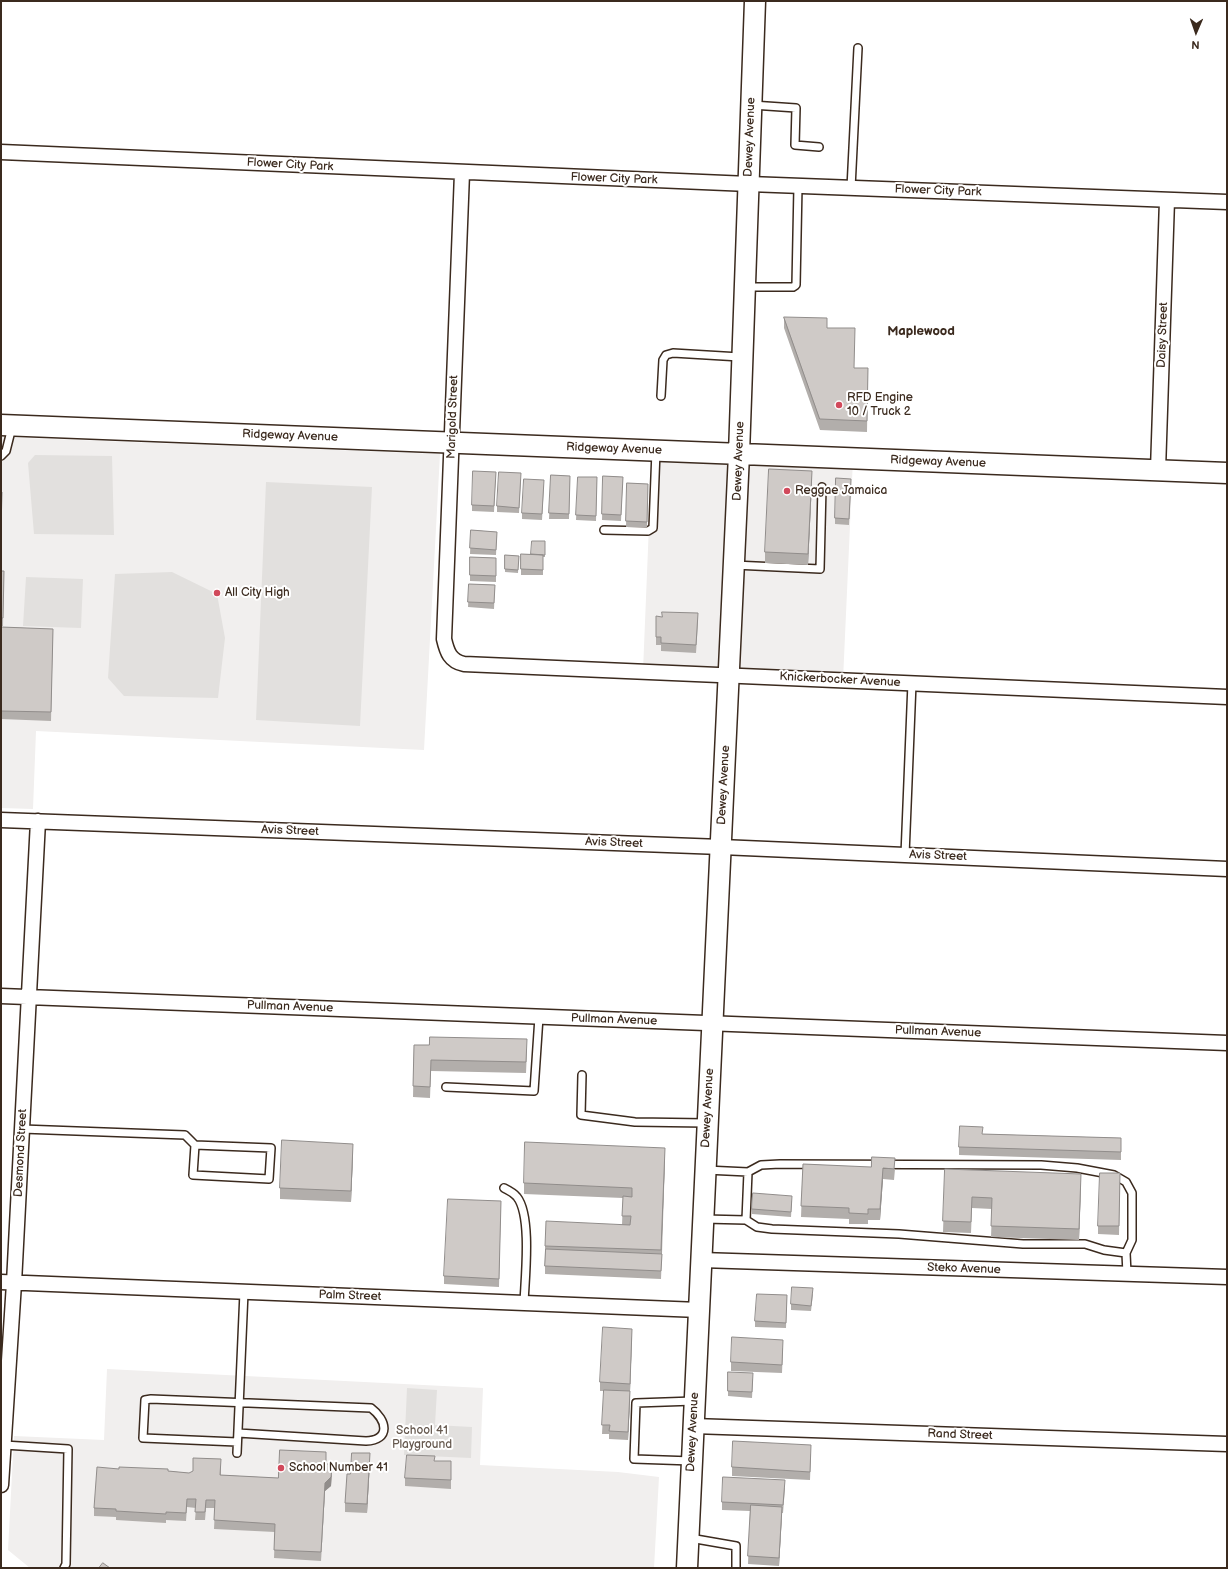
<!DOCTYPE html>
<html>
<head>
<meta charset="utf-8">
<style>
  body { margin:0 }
  #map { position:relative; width:1228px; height:1569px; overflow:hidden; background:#fff; font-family:"Balsamiq Sans",sans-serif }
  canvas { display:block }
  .frame { position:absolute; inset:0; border:2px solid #3b2a1e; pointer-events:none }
  .north { position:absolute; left:1176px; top:12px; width:40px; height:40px; -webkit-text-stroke:3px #fff; paint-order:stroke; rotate:182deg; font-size:11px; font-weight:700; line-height:16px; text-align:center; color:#3b2a1e }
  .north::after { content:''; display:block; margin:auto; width:14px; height:18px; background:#3b2a1e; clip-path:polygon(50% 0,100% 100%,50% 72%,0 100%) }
</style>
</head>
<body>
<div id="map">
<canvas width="1228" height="1569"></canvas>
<div class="frame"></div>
<div class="north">N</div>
</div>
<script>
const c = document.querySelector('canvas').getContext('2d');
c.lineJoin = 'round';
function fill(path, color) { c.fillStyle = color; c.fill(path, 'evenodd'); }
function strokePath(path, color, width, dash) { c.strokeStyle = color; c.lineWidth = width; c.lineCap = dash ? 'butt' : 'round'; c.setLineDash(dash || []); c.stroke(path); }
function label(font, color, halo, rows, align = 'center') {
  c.font = font + ' "Balsamiq Sans",sans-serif'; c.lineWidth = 4; c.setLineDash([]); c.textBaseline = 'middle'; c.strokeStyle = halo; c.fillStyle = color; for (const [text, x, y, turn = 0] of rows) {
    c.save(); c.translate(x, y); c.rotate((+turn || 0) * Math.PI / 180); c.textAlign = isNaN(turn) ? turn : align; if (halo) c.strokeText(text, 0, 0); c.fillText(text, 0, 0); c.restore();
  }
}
fill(new Path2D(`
  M1,437L440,454L424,750L36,731L33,809L1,808Z
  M652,451L853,459L843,680L643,671Z
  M107,1369L483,1388L480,1465L618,1472L659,1477L654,1568H30L8,1550L14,1436L104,1440Z`), '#f1efee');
fill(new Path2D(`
  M35,455L112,456L114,535L34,534L28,463Z
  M266,482L372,487L360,726L256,720Z
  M172,572L217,594L225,638L218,698L124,696L108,678L115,574Z
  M26,577L83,579L81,628L23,626Z
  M407,1388L437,1390L435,1425L472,1427L471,1458L404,1455Z`), '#e2e0de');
const lane = new Path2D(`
  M752,105L796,108L795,145L819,147
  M851,188L858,48
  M745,287H793L796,285L798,186
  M661,396L663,360L666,355L673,353L740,357
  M1,456L6,451L12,427
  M604,530L648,531L653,528L656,451
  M734,565L820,569L822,487
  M905,855L912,683
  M582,1075L581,1115L635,1122L706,1123
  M446,1087L534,1091L539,1017
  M22,1129L185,1135L195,1145L271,1148L269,1179L193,1175L195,1145
  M706,1170L748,1172L761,1165L780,1164L1041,1165L1077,1168L1114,1175L1126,1182L1132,1193V1240L1126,1253
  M504,1188C508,1190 514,1193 517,1197C532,1216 525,1278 524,1303
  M704,1219L746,1220L757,1227L772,1229L899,1234L1023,1244H1085L1104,1250L1126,1253L1127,1274
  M746,1220L748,1172
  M237,1442L143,1438L145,1400L151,1399L371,1408C387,1420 391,1440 366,1441L238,1433
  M4,1445L68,1449L66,1564L64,1568
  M237,1453L244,1292
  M692,1461L634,1459L636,1403L694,1401
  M690,1538L736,1546V1568`);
const street = new Path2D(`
  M1,152L749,184L1227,202
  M462,173L444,639C447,652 450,661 464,664L1227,697
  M1158,470L1167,200
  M1,820L721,847L1227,869
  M1,996L1227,1043
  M701,1260L1227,1277
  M1,1282L699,1310
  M693,1426L1227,1444
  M1,1485L14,1283L38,821`);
const secondary = new Path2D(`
  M1,425L1227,473
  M687,1568L739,454L755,1`);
strokePath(lane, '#3b2a1e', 10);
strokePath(street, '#3b2a1e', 17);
strokePath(secondary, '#3b2a1e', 23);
strokePath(lane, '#fff', 7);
strokePath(street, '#fff', 14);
strokePath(secondary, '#fff', 20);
fill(new Path2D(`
  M784,317L827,328L854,368H868L867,432L820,430L784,328Z
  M496,472L494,512L472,511V505Z
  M551,475L570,476L569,519H549Z
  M603,476L623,477L621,521L602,520Z
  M578,477H597L596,521L576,520Z
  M521,479L519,513L497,512V506Z
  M812,482L808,565L765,563V552Z
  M627,483L648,484L647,527H626Z
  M544,485L542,520L522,519V513Z
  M851,485L849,525L835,524V518Z
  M471,530L497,532L496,555L470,554Z
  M545,541V557H543V575H521V554H531Z
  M505,555L519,556L518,573L505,572Z
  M470,557L496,558V582L470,581Z
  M1,571H4L3,626H1Z
  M469,584L495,585L494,609L468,607Z
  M698,622L696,653L661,651V645H656V637Z
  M1,627L53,629L51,721L1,719Z
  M414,1045L527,1050L526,1073L431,1071L430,1098L413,1097Z
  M983,1134L1121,1138V1160L959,1155V1147Z
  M353,1155L351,1202L280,1199V1188Z
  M665,1159L662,1254L661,1279L545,1274V1246L622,1225L623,1198L524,1194V1183Z
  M803,1164L895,1169L894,1180L883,1179L880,1220H868V1224H849V1219L801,1217Z
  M945,1169L1081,1185L1079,1240L991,1237L992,1209L972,1208L971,1233L943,1232Z
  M1120,1181L1119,1235L1098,1234V1226Z
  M501,1201L499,1287L444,1284V1276Z
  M792,1201L791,1217L752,1214V1209Z
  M813,1294L811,1311L791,1310V1304Z
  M787,1295L786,1328L755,1327V1321Z
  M632,1337L630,1391V1400L628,1440L609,1439V1434H602L604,1391H600V1382Z
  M783,1348L782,1373L731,1371V1362Z
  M728,1372L753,1379L752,1398L728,1396Z
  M811,1454L810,1480L732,1476V1467Z
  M435,1461L451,1470V1489L405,1486V1478Z
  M370,1462L367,1513L345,1512V1503L350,1474Z
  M326,1463L332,1476L331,1486L325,1491L321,1561L274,1558L275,1532L214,1529L215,1508H206L205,1520H195L196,1508L187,1507L186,1521L166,1520V1523L116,1520V1517L94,1516V1508L168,1471L189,1473L221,1467V1475L278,1478Z
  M785,1488L783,1513H782L779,1566L748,1564L750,1511L722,1510V1502Z`), '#b2aeab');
fill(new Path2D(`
  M812,471V482L808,565V554Z
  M353,1144V1155L351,1202V1191Z
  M665,1148V1159L661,1261V1250Z
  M883,1168V1179L880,1220V1209Z
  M1081,1174V1185L1079,1240V1229Z
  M632,1329V1337L630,1392V1384Z
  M630,1391V1400L628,1440V1432Z
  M370,1453V1462L367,1513V1504Z
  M332,1467L331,1486L325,1491L321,1561L325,1483Z
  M782,1507V1515L779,1566V1558Z`), '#918d8b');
const building = new Path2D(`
  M784,317L827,318V328H855L854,368H868L867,421L820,419Z
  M769,469L812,471L808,554L765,552Z
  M473,471L496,472L494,506L472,505Z
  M499,472L521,473L519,508L497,506Z
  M551,475L570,476L569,514L549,513Z
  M603,476L623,477L621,515L602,514Z
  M578,477H597L596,516L576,515Z
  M836,478L851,479L849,519L835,518Z
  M524,479L544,480L542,514L522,513Z
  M627,483L648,484L647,522L626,521Z
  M1,492H2L1,528Z
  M471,530L497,532L496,550L470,548Z
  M532,541H545V555L531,554Z
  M521,554L543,555V570L521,569Z
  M505,555L519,556L518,570L505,569Z
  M470,557L496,558V576L470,575Z
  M1,571H4L3,618H1Z
  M469,584L495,585L494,603L468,602Z
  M662,612L698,613L696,645L661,643V637H656V616L662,617Z
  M1,627L53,629L51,712L1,711Z
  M430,1037L527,1039L526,1062L431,1060L430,1087L413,1086L414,1045H429Z
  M960,1126L983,1127L982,1134L1121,1138V1152L959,1147Z
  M282,1140L353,1144L351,1191L280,1188Z
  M525,1142L665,1148L661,1250L545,1246L546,1221L630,1225L631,1216H622L623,1196L632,1197V1188L524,1183Z
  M872,1157L895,1158L894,1169L883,1168L880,1209H868V1214L849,1213V1208L801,1206L803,1164L871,1167Z
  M945,1169L1081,1174L1079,1229L991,1226L992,1198L972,1197L971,1222L943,1221Z
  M1100,1173H1120L1119,1226H1098Z
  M753,1193L792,1196L791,1212L752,1209Z
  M448,1199L501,1201L499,1279L444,1276Z
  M546,1249L662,1254L661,1271L545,1266Z
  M792,1287L813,1288L811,1306L791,1304Z
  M757,1294L787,1295L786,1323L755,1321Z
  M603,1327L632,1329L630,1384L600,1382Z
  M732,1337L783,1340L782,1365L731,1362Z
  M728,1372L753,1373L752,1392L728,1391Z
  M604,1390L630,1391L628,1432L609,1431L610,1425H602Z
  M733,1441L811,1445L810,1472L732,1467Z
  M280,1450L326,1452V1463L332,1467L331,1477L325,1483L321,1552L274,1550L275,1524L214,1520L215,1500H206L205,1512H195L196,1499H187L186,1513L166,1512V1514L116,1511V1509L94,1508L97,1467L119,1469V1467L168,1469V1471L189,1473L193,1471V1458L221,1459L220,1475L278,1478Z
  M352,1453H370L367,1504L345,1503L347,1474H350Z
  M407,1455L435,1456L434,1461H451V1480L405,1478Z
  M723,1477L785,1480L783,1505L722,1502Z
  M751,1505L782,1507L779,1558L748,1556Z
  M103,1563L110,1568H99Z`);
fill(building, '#cfcac7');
strokePath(building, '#918d8b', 1);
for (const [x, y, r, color] of [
  [839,405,4,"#d1495b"],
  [787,491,4,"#d1495b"],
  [217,593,4,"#d1495b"],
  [281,1468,4,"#d1495b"]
]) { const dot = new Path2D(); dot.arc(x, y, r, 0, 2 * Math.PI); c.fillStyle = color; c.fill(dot); strokePath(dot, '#fff', 1.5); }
label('12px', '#3b2a1e', '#fff', [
  ["Dewey Avenue",750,137,-88],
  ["Flower City Park",290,165,3],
  ["Flower City Park",614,179,2],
  ["Flower City Park",938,191,2],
  ["Daisy Street",1163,335,-88],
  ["Marigold Street",453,417,-88],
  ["Ridgeway Avenue",290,436,2],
  ["Ridgeway Avenue",614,449,2],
  ["Dewey Avenue",739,461,-88],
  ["Ridgeway Avenue",938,462,2],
  ["Knickerbocker Avenue",840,680,3],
  ["Dewey Avenue",724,785,-87],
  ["Avis Street",290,831,2],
  ["Avis Street",614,843,2],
  ["Avis Street",938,856,2],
  ["Pullman Avenue",290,1007,2],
  ["Pullman Avenue",614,1020,2],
  ["Pullman Avenue",938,1032,2],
  ["Dewey Avenue",708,1108,-87],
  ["Desmond Street",21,1153,-87],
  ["Steko Avenue",964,1269,2],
  ["Palm Street",350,1296,2],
  ["Dewey Avenue",693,1432,-87],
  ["Rand Street",960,1435,2]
]);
label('12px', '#3b2a1e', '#fff', [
  ["RFD Engine",847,398],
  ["10 / Truck 2",847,412],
  ["Reggae Jamaica",795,491],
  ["All City High",225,593],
  ["School Number 41",289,1468]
], 'left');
label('12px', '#65584e', '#fff', [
  ["School 41",422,1431],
  ["Playground",422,1445]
]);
label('bold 13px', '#3b2a1e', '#fff', [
  ["Maplewood",921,332]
]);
</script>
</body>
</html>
